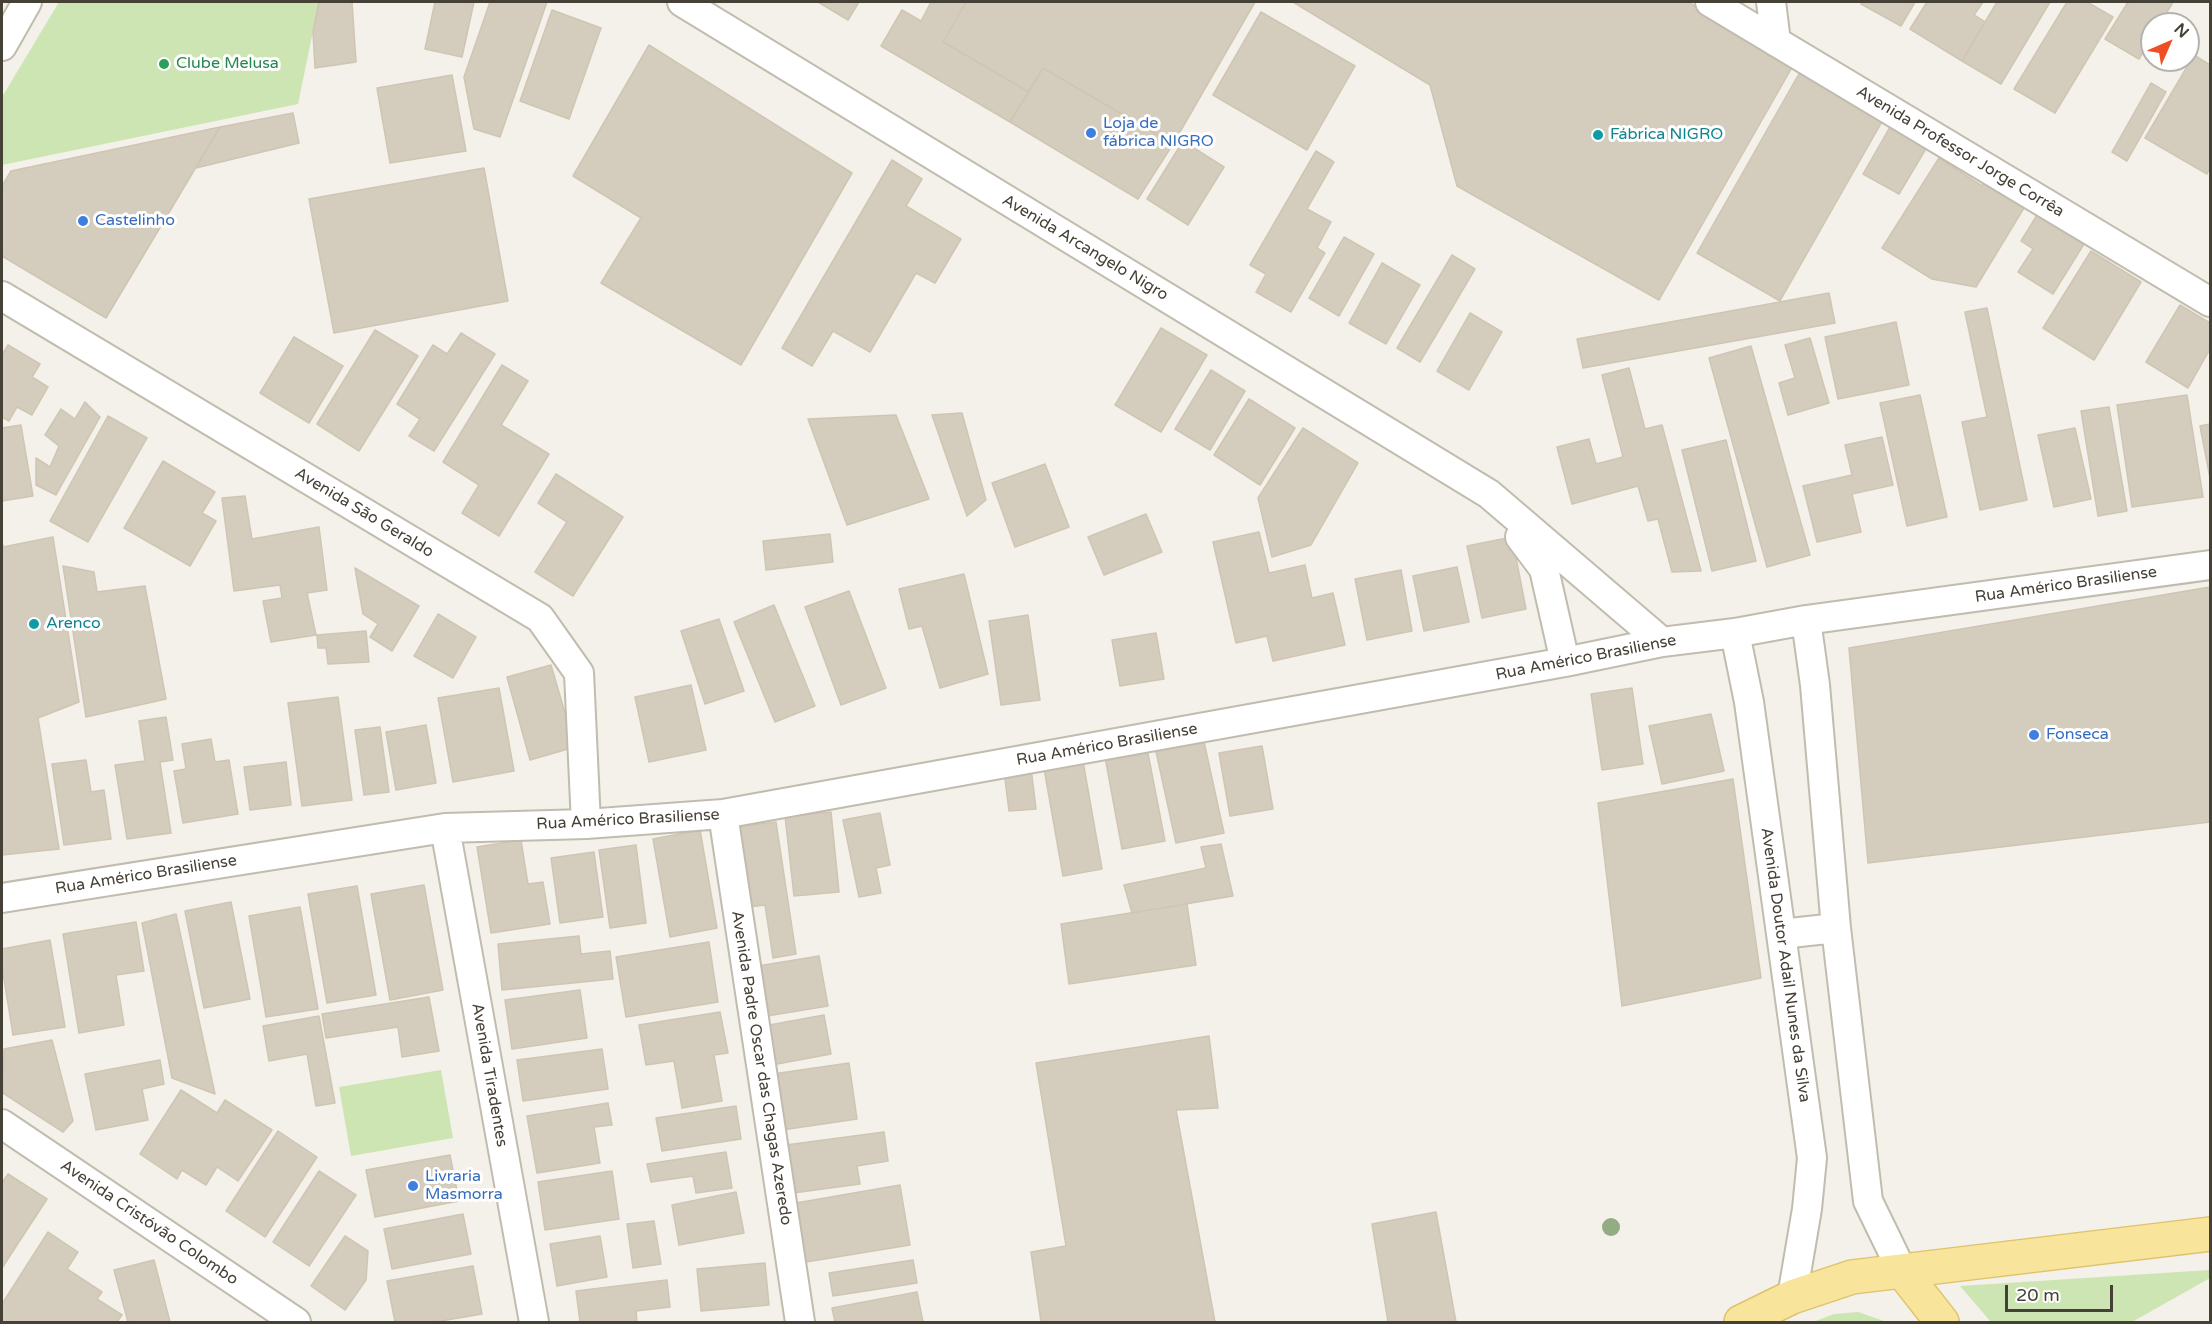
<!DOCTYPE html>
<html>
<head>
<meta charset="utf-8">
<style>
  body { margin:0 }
  #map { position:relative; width:2212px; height:1324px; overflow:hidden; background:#f3f1e9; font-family:"Varela Round",sans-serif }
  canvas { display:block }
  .frame { position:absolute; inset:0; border:3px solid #464137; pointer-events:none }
  .north { position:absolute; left:2140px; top:12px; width:60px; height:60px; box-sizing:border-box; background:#fff; border:2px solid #b5b3af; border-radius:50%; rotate:45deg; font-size:16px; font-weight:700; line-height:24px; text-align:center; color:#464137 }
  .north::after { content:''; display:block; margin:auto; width:21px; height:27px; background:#ee4f24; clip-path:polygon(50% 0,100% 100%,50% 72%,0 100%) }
  .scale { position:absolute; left:2005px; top:1285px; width:108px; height:27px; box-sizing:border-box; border:3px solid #464137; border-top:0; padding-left:8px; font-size:18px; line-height:21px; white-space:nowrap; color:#464137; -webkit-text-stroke:4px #fff; paint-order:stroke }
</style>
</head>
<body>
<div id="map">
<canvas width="2212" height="1324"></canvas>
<div class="frame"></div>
<div class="north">N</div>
<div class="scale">20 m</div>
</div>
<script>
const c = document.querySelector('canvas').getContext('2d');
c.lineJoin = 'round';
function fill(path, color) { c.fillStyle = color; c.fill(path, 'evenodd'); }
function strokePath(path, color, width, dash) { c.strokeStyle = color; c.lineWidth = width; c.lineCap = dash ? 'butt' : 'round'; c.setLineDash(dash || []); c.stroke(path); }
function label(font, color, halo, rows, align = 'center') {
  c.font = font + ' "Varela Round",sans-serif'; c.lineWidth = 6; c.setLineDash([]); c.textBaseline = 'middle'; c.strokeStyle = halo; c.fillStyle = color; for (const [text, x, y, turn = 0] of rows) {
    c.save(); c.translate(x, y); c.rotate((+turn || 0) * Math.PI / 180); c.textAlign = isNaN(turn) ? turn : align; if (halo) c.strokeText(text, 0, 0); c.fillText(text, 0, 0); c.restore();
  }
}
fill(new Path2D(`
  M59,2H319L298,104L2,165V97Z
  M441,1070L453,1138L351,1156L339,1087Z
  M2210,1270V1278L2132,1322H1991L1960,1286Z
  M1858,1312L1887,1322H1813L1834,1314Z`), '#cce5b3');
const building = new Path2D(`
  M319,2H352L356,62L315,68L313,32Z
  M435,2H474L462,57L425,49Z
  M490,2H547L500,137L474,129L464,77Z
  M818,2H859L848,20Z
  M931,2H966L943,42L1029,92L1010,122L881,46L902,10L921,21Z
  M966,2H1255L1173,144L1043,68L1029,92L943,42Z
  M1293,2H1688L1794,64L1659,300L1457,186L1430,85Z
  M1862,2H1915L1901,26L1861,4Z
  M1927,2H1983L1974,15L1985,22L1962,61L1910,29Z
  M1997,2H2050L2001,84L1962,61Z
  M2067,2H2087L2113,17L2055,113L2014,89Z
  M2128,2H2173L2160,24H2152V37L2139,59L2105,39Z
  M552,10L601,28L569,119L520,101Z
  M1261,12L1355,66L1307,150L1213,95Z
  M649,45L852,173L741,365L601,283L641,218L573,176Z
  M2194,55L2210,65V167L2207,174L2145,138Z
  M1043,68L1173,144L1138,199L1010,122Z
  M1800,72L1883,120L1780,301L1697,253Z
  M452,75L466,151L390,163L377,88Z
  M2151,83L2166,92L2127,161L2112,152Z
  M293,113L299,143L196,168L220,127Z
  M1894,120L1930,142L1899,194L1863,174Z
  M220,127L106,318L2,256V186L11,171Z
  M1183,141L1224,167L1188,225L1147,199Z
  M1316,151L1334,162L1307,209L1331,222L1317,248L1325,253L1291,312L1256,292L1266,274L1250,265Z
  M1939,158L1982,186L1990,173L2030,198L1976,287L1932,279L1882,248Z
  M892,160L922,179L906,206L961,239L935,283L916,273L870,352L833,331L812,366L782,348Z
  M484,168L508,301L334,333L309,199Z
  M2037,215L2084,244L2053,294L2018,272L2033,249L2021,241Z
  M1344,237L1374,254L1339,316L1309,298Z
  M2091,251L2141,282L2094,360L2043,328Z
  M1452,255L1475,269L1420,362L1397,348Z
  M1382,263L1420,285L1386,344L1349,323Z
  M1829,293L1835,323L1583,368L1577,339Z
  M2180,305L2210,323V349L2188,388L2146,362Z
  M1987,308L2027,500L1980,510L1962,422L1987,417L1965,312Z
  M1470,313L1502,332L1469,390L1437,371Z
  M1896,322L1909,385L1838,399L1825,337Z
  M1161,328L1207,355L1161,432L1115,405Z
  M375,330L418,356L359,451L317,424Z
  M461,333L495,354L434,451L409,436L420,419L397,404L433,345L447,354Z
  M294,337L343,366L309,423L260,393Z
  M1810,338L1829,403L1788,415L1779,383L1795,378L1785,345Z
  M8,345L40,364L32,377L48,387L32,415L17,407L9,421L2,417V355Z
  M1751,346L1810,555L1767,567L1709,358Z
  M502,365L528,381L501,425L549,454L499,536L462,513L479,485L443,462Z
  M1629,368L1645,429L1662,425L1701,571L1672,572L1658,519L1648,521L1638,486L1572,504L1557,447L1589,439L1596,464L1623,457L1602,375Z
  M1211,370L1245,391L1210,450L1175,429Z
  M1920,395L1947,517L1907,526L1880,403Z
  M2187,395L2203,497L2132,507L2117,405Z
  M1249,399L1295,428L1260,485L1214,455Z
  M85,402L100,417L56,495L36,485V458L50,467L59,446L45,435L61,409L75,419Z
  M2109,407L2127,511L2098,516L2081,411Z
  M962,413L986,500L967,516L932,415Z
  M896,415L929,499L847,525L808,419Z
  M108,416L147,438L88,542L50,521Z
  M2210,424V478L2200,426Z
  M21,425L33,496L2,501V428Z
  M1303,428L1358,463L1311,545L1272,557L1258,498Z
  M2075,428L2091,499L2054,507L2038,435Z
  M1882,437L1893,485L1852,494L1861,532L1817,542L1803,486L1852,475L1845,445Z
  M1726,440L1756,561L1712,571L1682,450Z
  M163,461L215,492L202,513L216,521L190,566L124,528Z
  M1045,464L1069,527L1015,547L992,483Z
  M556,474L623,517L573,596L535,572L567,522L538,503Z
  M245,496L252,539L319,527L327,590L307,593L316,635L271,642L263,601L282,598L280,585L234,591L222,498Z
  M1146,514L1162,552L1104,575L1088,537Z
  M1259,532L1269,573L1305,565L1312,598L1333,593L1345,645L1273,661L1267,636L1236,643L1213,542Z
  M830,534L833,562L766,570L763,541Z
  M53,537L79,702L38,718L59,849L2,855V540L3,547Z
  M1512,537L1526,609L1482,618L1467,546Z
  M63,566L94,572L97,592L145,586L166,699L86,717Z
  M1457,567L1469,622L1424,631L1413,576Z
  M355,568L419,606L392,651L370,637L378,624L363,614Z
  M1401,570L1412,631L1367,640L1355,579Z
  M964,574L988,674L940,688L922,626L909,629L899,589Z
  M2210,587V822L1868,863L1849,648Z
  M849,591L886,688L841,705L805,607Z
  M774,605L815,706L775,722L734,622Z
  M438,614L476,637L453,678L414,656Z
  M1028,615L1040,700L1001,705L989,621Z
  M719,619L744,691L705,704L681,631Z
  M366,631L369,662L328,664L326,648H318L317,635Z
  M1156,633L1164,679L1120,686L1112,640Z
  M551,665L575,747L530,760L507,677Z
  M691,685L706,750L649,762L635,697Z
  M499,688L514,771L453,782L438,698Z
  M1632,688L1643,764L1602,770L1591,694Z
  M338,697L352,800L302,806L288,703Z
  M1711,714L1724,771L1662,784L1649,726Z
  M166,717L173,760L160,762L171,833L127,839L115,765L145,761L139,721Z
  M426,725L436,783L396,790L386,732Z
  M380,727L389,792L364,795L355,730Z
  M1203,737L1224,833L1176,843L1155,747Z
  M1145,738L1165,841L1122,849L1103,746Z
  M211,739L215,762L229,760L238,814L183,823L174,771L186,769L182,744Z
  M1262,746L1273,809L1230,816L1219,753Z
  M1081,750L1102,869L1063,876L1042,757Z
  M86,760L91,792L104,790L111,839L64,845L52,764Z
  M286,762L291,805L250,810L244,767Z
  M1031,768L1036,809L1009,811L1004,771Z
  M1733,779L1761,978L1622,1006L1598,803Z
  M831,812L839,892L794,896L785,816Z
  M880,813L890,865L876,868L881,893L859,897L843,820Z
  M776,822L796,954L773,958L765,905L748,907L737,827Z
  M700,830L717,928L670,937L653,839Z
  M521,840L528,884L543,882L550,924L491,933L477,847Z
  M1221,844L1233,896L1132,913L1124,885L1206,868L1201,847Z
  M636,845L646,923L610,928L599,850Z
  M594,852L603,917L560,923L551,858Z
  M424,885L443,990L390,1000L371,894Z
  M357,886L376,995L327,1003L308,894Z
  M231,902L250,999L204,1008L185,911Z
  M1187,904L1196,965L1069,984L1061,924Z
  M300,907L318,1009L266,1017L249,916Z
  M176,914L215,1094L172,1078L142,923Z
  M136,922L144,971L116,975L124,1025L79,1033L63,934Z
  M579,936L581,954L610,951L613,979L502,990L498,944Z
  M50,940L65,1027L13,1035L2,967V949Z
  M709,942L718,1002L626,1017L616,957Z
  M819,956L828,1006L767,1016L758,966Z
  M580,990L587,1038L512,1049L505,1000Z
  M429,997L439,1051L402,1057L398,1027L326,1038L322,1014Z
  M720,1012L728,1053L714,1055L722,1101L682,1108L674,1061L646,1065L639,1025Z
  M824,1015L831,1054L772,1065L764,1026Z
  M319,1016L335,1103L316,1106L307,1054L269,1061L263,1026Z
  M1209,1036L1218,1108L1176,1110L1215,1322H1041L1031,1252L1066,1246L1036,1063Z
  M52,1040L73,1121L63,1132L3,1093L4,1049Z
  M602,1049L608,1089L523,1101L517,1060Z
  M160,1060L164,1084L142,1089L148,1120L96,1130L85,1074Z
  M849,1063L857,1119L782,1130L773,1074Z
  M181,1090L217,1113L225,1100L272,1130L238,1181L217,1167L206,1185L182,1170L177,1179L140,1154Z
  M608,1103L612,1125L594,1127L600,1163L537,1173L527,1116Z
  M736,1106L741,1139L662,1151L656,1118Z
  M278,1131L317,1157L265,1237L226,1211Z
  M884,1132L888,1161L857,1166L860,1184L793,1193L786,1145Z
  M726,1152L732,1188L696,1193L693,1176L651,1182L647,1164Z
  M450,1155L459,1201L375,1217L366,1170Z
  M319,1171L356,1195L309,1266L273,1242Z
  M612,1171L619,1219L545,1230L538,1182Z
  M8,1174L47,1199L2,1268V1183Z
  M900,1185L910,1245L806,1262L796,1203Z
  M736,1192L744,1233L679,1245L672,1205Z
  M1436,1212L1456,1322H1388L1372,1224Z
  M463,1214L471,1254L392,1269L384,1229Z
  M654,1221L661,1264L633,1268L627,1224Z
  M48,1232L78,1252L67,1269L102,1292L97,1299L122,1315L117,1322H2V1304Z
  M345,1236L368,1251L366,1280L345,1310L311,1286Z
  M600,1236L607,1277L557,1286L550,1244Z
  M154,1260L170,1322H128L114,1270Z
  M913,1260L917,1283L833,1296L829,1273Z
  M765,1263L769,1305L701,1311L697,1269Z
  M473,1266L482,1314L435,1322H395L387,1281Z
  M667,1280L670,1307L636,1311L637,1322H580L576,1291Z
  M917,1292L923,1322H835L832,1308Z`);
fill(building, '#d4cdbe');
strokePath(building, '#cfc5b2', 1.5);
const street = new Path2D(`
  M682,2L1489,494L1662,642
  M1710,2L2210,302
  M1771,2L1776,42
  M2,46L27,2
  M2,296L540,618L579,673L586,824
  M1520,537L1544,569L1565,662
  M1806,620L1815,685L1836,928L1868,1201L1902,1271
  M1735,633L1749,702L1812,1158L1807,1209L1792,1297
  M723,814L800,1322
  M445,828L534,1322
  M2,898L445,828L586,824L723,814L1565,662L1662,642L1735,633L1806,620L2210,565
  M1781,934L1836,928
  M2,1124L296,1322`);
const primary = new Path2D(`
  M1902,1271L1942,1322
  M1741,1322L1792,1297L1852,1277L2210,1234`);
strokePath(street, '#c1bcae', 32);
strokePath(primary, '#dec36c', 36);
strokePath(street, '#fff', 28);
strokePath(primary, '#f9e49c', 33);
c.fillStyle = '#93ad82';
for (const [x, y] of [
  [1611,1227]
]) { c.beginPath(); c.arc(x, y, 9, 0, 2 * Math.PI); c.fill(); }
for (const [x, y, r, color] of [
  [164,64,6,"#2e9e5b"],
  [1091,133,6,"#3f7fe0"],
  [1598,135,6,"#0f9aa8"],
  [83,221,6,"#3f7fe0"],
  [34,624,6,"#0f9aa8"],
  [2034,735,6,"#3f7fe0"],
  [413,1186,6,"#3f7fe0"]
]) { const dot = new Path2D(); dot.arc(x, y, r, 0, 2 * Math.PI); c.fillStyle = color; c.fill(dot); strokePath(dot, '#fff', 2); }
label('16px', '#27864d', '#fff', [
  ["Clube Melusa",176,64]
], 'left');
label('16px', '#366cbe', '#fff', [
  ["Loja de",1103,124],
  ["fábrica NIGRO",1103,142],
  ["Castelinho",95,221],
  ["Fonseca",2046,735],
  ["Livraria",425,1177],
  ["Masmorra",425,1195]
], 'left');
label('16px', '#0d838f', '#fff', [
  ["Fábrica NIGRO",1610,135],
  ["Arenco",46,624]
], 'left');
label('16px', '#464137', '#fff', [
  ["Avenida Professor Jorge Corrêa",1960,152,31],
  ["Avenida Arcangelo Nigro",1085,248,31],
  ["Avenida São Geraldo",364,513,31],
  ["Rua Américo Brasiliense",2066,585,-8],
  ["Rua Américo Brasiliense",1586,658,-11],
  ["Rua Américo Brasiliense",1107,745,-10],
  ["Rua Américo Brasiliense",628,820,-3],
  ["Rua Américo Brasiliense",146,875,-9],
  ["Avenida Doutor Adail Nunes da Silva",1785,965,82],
  ["Avenida Padre Oscar das Chagas Azeredo",761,1068,81],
  ["Avenida Tiradentes",489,1075,80],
  ["Avenida Cristóvão Colombo",149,1223,34]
]);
</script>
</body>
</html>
